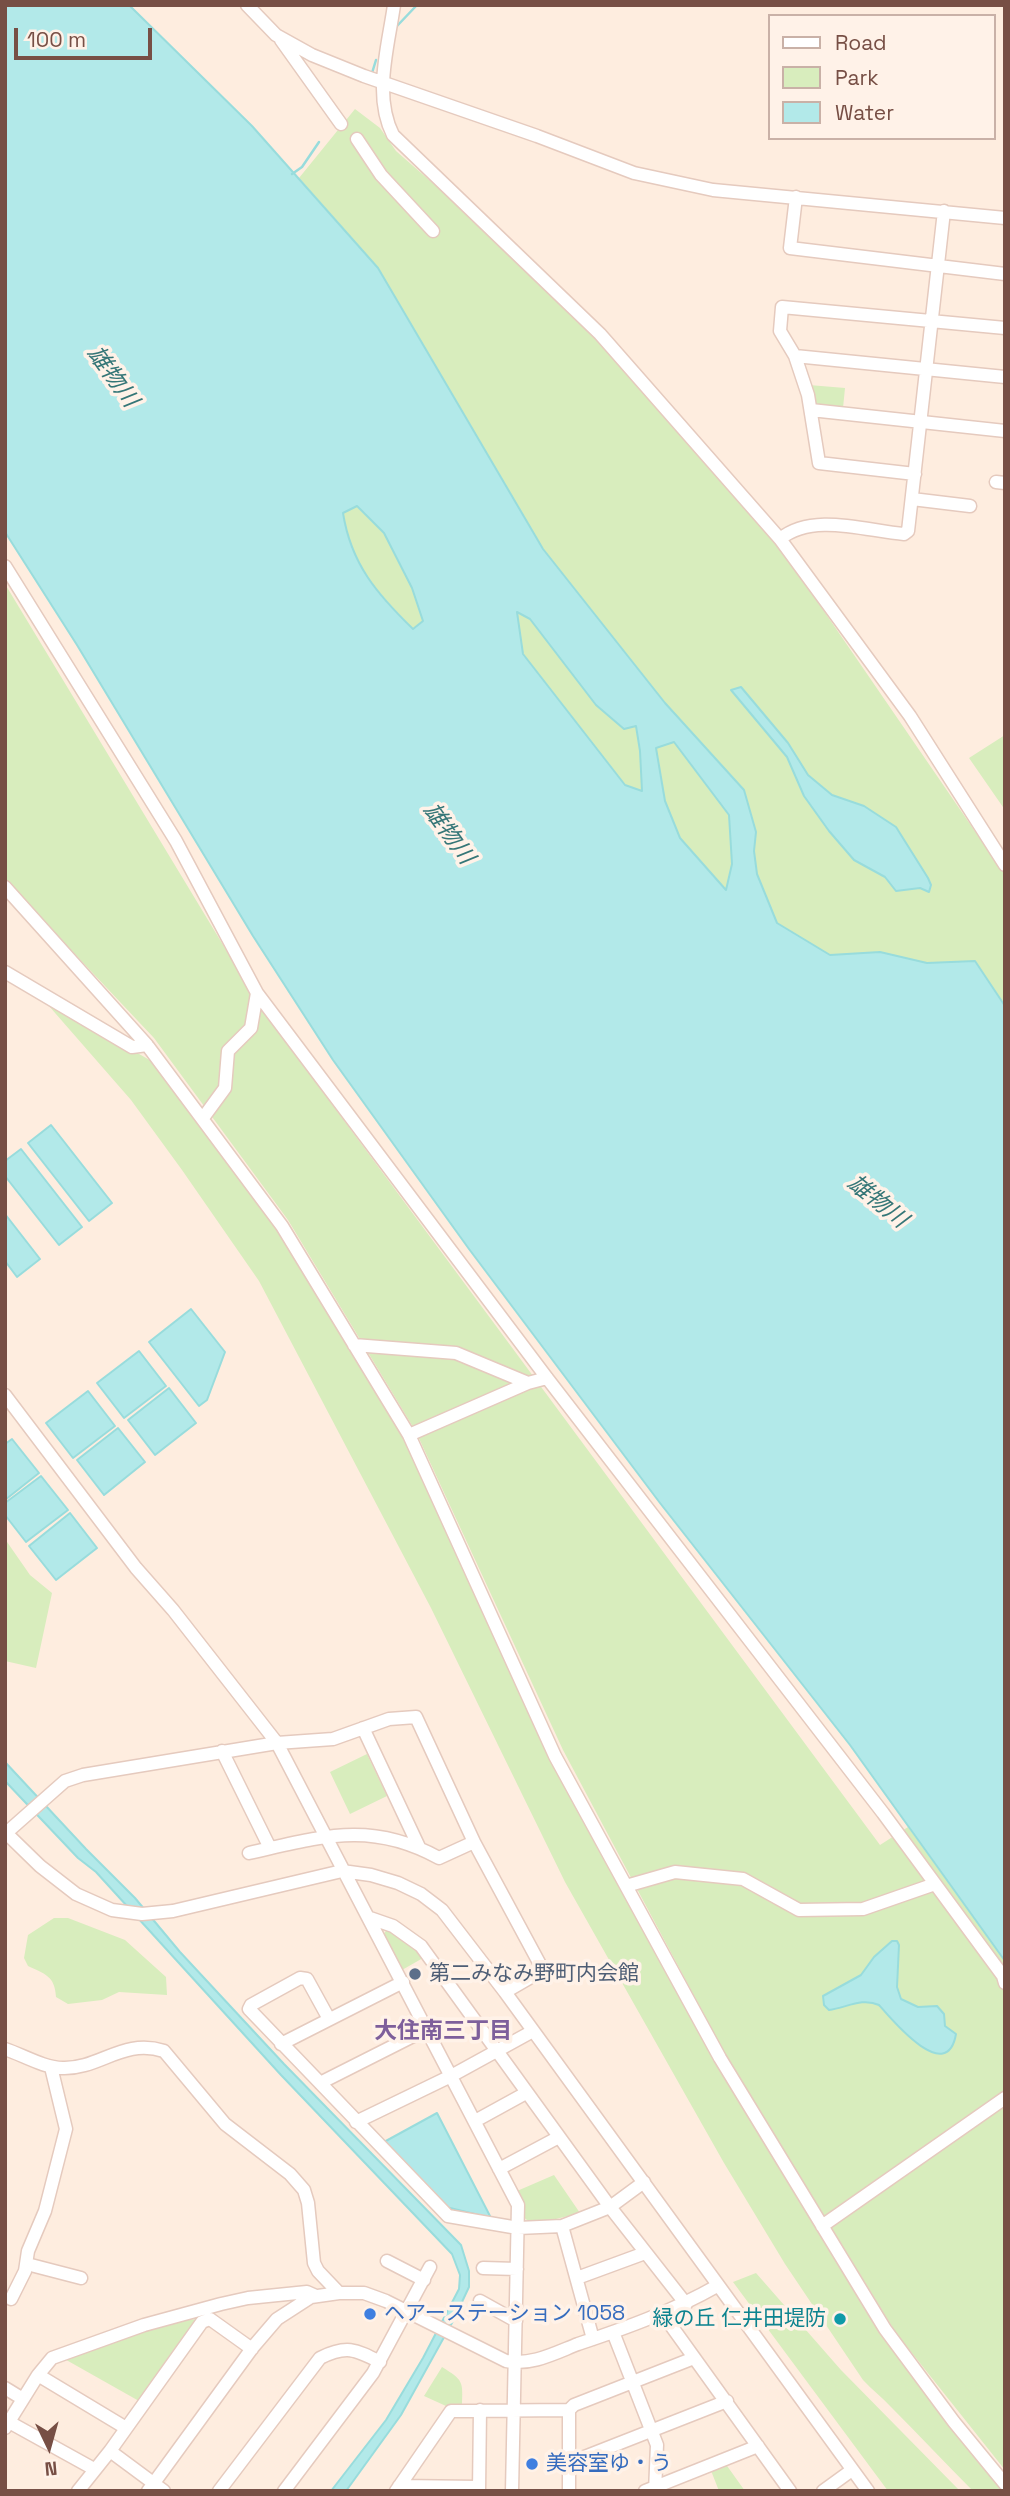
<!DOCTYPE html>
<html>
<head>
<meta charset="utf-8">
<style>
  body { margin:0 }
  #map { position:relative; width:1010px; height:2496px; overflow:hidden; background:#feeddf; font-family:"Space Grotesk",sans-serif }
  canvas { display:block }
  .frame { position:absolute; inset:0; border:7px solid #774f45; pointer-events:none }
  .legend { position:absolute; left:768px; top:14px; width:228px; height:126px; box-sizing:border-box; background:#fff2e8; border:2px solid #c9b1a7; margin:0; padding:9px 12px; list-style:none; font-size:21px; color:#774f45 }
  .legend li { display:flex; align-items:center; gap:14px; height:35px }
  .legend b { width:35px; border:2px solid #c9b1a7 }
  .north { position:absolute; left:14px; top:2412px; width:70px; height:70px; -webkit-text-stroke:5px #fff2e8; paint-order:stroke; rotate:175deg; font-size:19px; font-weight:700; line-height:28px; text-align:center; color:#774f45 }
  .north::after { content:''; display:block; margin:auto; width:24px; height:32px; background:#774f45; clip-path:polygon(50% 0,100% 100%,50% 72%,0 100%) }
  .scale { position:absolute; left:14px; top:28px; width:138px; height:32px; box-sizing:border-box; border:4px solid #774f45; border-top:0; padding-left:9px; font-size:21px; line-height:24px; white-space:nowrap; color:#774f45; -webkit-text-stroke:5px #fff2e8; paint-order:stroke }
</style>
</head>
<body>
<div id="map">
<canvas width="1010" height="2496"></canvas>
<div class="frame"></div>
<ul class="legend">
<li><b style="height:9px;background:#fff"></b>Road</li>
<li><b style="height:19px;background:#d8edbd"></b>Park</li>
<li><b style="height:19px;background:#b2e9e9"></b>Water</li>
</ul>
<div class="north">N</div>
<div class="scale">100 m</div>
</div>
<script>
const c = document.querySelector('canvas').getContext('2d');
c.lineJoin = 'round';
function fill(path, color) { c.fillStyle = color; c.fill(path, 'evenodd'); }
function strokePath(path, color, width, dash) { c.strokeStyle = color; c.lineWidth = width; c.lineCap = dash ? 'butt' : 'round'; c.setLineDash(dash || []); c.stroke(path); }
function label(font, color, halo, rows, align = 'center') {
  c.font = font + ' "Space Grotesk","Noto Sans JP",sans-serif'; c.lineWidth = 7; c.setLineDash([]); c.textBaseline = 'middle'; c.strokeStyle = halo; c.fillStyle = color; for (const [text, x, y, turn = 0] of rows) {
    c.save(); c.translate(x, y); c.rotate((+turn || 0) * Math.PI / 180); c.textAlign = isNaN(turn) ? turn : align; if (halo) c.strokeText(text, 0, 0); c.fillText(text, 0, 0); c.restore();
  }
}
fill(new Path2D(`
  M355,109L380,128L396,151L444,193L599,342L782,550L1005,875V1006L975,961L927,963L880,952L830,955L776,923L757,874L754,851L756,832L744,790L665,703L543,549L378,268L299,178Z
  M809,385L845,388L843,408L814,405Z
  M356,506L384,533L412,588L423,621L413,629C377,590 351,568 343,513Z
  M5,584L263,1011L880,1845L908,1827L1005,1961V2470L896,2333L725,2054L563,1750L416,1432L288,1220L154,1038L5,880Z
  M516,611L530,619L636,726L640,751L642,792L625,785L523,654Z
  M1005,735V810L969,758Z
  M674,742L729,815L732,864L726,890L680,838L665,801L656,748Z
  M42,998L153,1062L262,1208L333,1316L406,1436L553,1758L880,2327L1005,2491H973C945,2463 919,2435 891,2407C882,2397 872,2390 863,2380L785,2264L724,2163L565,1882L431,1608L259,1281L182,1170L131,1100Z
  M5,1539L30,1575L52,1593L36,1668L5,1661Z
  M367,1754L387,1796L350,1814L330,1772Z
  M54,1918H68L125,1940L166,1977L167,1995L119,1992L102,2000L68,2004L56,1997C55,1976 45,1974 28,1966L24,1958L28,1935Z
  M388,1928L414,1947L423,1958L402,1970L383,1935Z
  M554,2175L580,2213L552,2220H527L522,2216L517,2191Z
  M756,2273L841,2370L960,2491H888L733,2282Z
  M199,2319L139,2401L61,2357L171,2321Z
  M442,2367C463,2380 463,2381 462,2405L446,2406L424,2396Z
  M725,2463L745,2491H719L710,2468Z`), '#d8edbd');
const water = new Path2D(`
  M5,5H129L252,126L378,268L543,549L665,703L744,790L756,832L754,851L757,874L777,923L830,955L880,952L927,963L975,961L1005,1006V1961L850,1745L660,1503L469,1249L333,1060L253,936L77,645L5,532ZM357,506L384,533L412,588L423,621L413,629C377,594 351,564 343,513ZM517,612L530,619L596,705L624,729L636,726L640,751L642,791L625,785L523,654ZM674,742L729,815L732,864L726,890L680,838L665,801L656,748Z
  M741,687L788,743L808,775L832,795L864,806L896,827L928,878L931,885L929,892L920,888L896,891L885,877L854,860L829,831L804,796L787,757L731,690Z
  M51,1125L112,1203L89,1221L28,1143Z
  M21,1149L82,1227L59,1245L5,1176V1161Z
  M5,1214L40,1259L17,1277L5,1261Z
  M191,1309L225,1352L207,1400L199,1406L149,1342Z
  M139,1351L166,1386L124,1418L97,1383Z
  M169,1388L196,1423L155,1455L128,1420Z
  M88,1391L115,1426L73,1458L46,1423Z
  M118,1428L145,1462L104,1495L77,1460Z
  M12,1439L39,1473L5,1500V1444Z
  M41,1476L68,1510L26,1542L5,1515V1503Z
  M70,1513L97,1548L56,1580L29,1546Z
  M5,1762L86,1849L135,1898L180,1952L284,2064L461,2245L469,2271V2287L453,2321L401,2415L346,2491H331L386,2420L423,2358L459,2289L460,2275L452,2254L281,2075L96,1872L78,1858L5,1781Z
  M892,1941H897L899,1945L897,1987L901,1999L918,2007L937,2006L944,2014L945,2026L956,2034C947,2086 892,2020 879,2005C862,1997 846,2008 829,2010L824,2005L823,1996L861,1975L874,1957Z
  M437,2113L491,2218L446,2207L384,2142Z`);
fill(water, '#b2e9e9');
strokePath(water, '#98dcdc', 2);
strokePath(new Path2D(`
  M397,26L417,5
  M372,73L376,60
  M292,174L302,167L319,142`), '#98dcdc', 2.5);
const minor = new Path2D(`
  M247,5L276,35L312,55L364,76L537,136L634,173L713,190L1005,218
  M394,5C388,48 373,95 393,135L600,334L780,539L910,716L1005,865
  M281,40L341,124
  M357,139L381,175L433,231
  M796,197L790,248L1005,274
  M795,356L1005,377
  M811,410L1005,431
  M915,474L819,463L808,395L795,356L780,331L782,307L1005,328
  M996,482L1005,483
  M912,499L970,506
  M780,539C813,512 866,531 904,534L908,531L944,211
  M5,566L176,841L257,993L547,1378L883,1813L1003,1976L1005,1983
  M5,887L147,1045L282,1226L409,1435L555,1756L720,2058L885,2329L954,2422L1005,2484
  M5,972L132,1047L147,1045
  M203,1118L225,1088L228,1051L251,1028L257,993
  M354,1345L456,1353L528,1383L547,1378
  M5,1395L136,1568L173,1610L277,1743L518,2205L512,2491
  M409,1435L528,1383
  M363,1728L419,1847
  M222,1751L270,1848
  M5,1832L40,1866L76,1894L112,1910L142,1914L173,1911L342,1871L371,1875L398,1883L421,1894L442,1910L505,1992L868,2491
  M5,1834L65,1781L83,1775L277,1743L333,1739L389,1719L416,1717L474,1842L543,1970L505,1992
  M249,1853C321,1837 370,1820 439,1858L474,1842
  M626,1886L675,1872L743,1879L799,1910L863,1909L935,1884
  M370,1918L393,1926L421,1946L610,2207L686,2304
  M329,2019L307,1979L300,1978L251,2005L249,2009L448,2216L518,2228L562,2226L610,2207L644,2182
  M281,2044L403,1982
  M5,2049C23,2055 44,2068 63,2068C100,2069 123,2038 164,2051L225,2124L290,2174L304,2190L308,2203L314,2263L318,2271L339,2293
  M320,2083L427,2029
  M475,2121L526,2093
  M356,2122L451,2076L533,2031
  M499,2169L559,2137
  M562,2226L593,2339
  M822,2226L1005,2098
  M387,2261L424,2280
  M27,2264L81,2278
  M483,2268L517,2269
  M577,2278L645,2253
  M11,2299L25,2271L28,2251L45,2211L66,2129L51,2067
  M480,2301L516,2321
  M662,2313L790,2491
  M613,2332L657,2445L655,2491
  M38,2375L126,2428
  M5,2388L23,2399
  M569,2410V2491
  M9,2422L94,2469
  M5,2428L38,2375L52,2358L144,2325L221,2304L248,2298L307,2292L316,2296
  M110,2451L164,2491
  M569,2463L727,2401
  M399,2486L479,2487
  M78,2491L110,2451L202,2322L210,2319L252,2349
  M148,2491L253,2347L277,2319L311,2297L339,2293H364L386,2301L506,2361C531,2366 555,2353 578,2344C626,2328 673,2311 717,2286
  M219,2491L320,2358C346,2345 355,2349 380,2362
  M284,2491L373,2373L430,2267
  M396,2491L451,2411L569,2410L574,2405L694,2358
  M479,2491L480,2410
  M645,2491L758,2446
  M823,2491L852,2470`);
strokePath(minor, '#e5cabe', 15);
strokePath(minor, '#fff', 12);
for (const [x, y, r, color] of [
  [415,1974,7,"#5c6f8a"],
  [370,2314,7,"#3f7fe0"],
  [840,2319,7,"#0f9aa8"],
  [532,2464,7,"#3f7fe0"]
]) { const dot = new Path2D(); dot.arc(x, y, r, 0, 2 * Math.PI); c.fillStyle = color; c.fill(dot); strokePath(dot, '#fff2e8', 2.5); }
label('21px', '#4e5e75', '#fff2e8', [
  ["第二みなみ野町内会館",429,1974]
], 'left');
label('21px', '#366cbe', '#fff2e8', [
  ["ヘアーステーション 1058",384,2314],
  ["美容室ゆ・う",546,2464]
], 'left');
label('21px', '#0d838f', '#fff2e8', [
  ["緑の丘 仁井田堤防",826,2319]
], 'right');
label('italic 23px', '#357677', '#fff2e8', [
  ["雄物川",112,377,54],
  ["雄物川",448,834,54],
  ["雄物川",877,1202,39]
]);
label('bold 23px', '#7e5f9b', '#fff2e8', [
  ["大住南三丁目",443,2032]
]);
</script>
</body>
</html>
